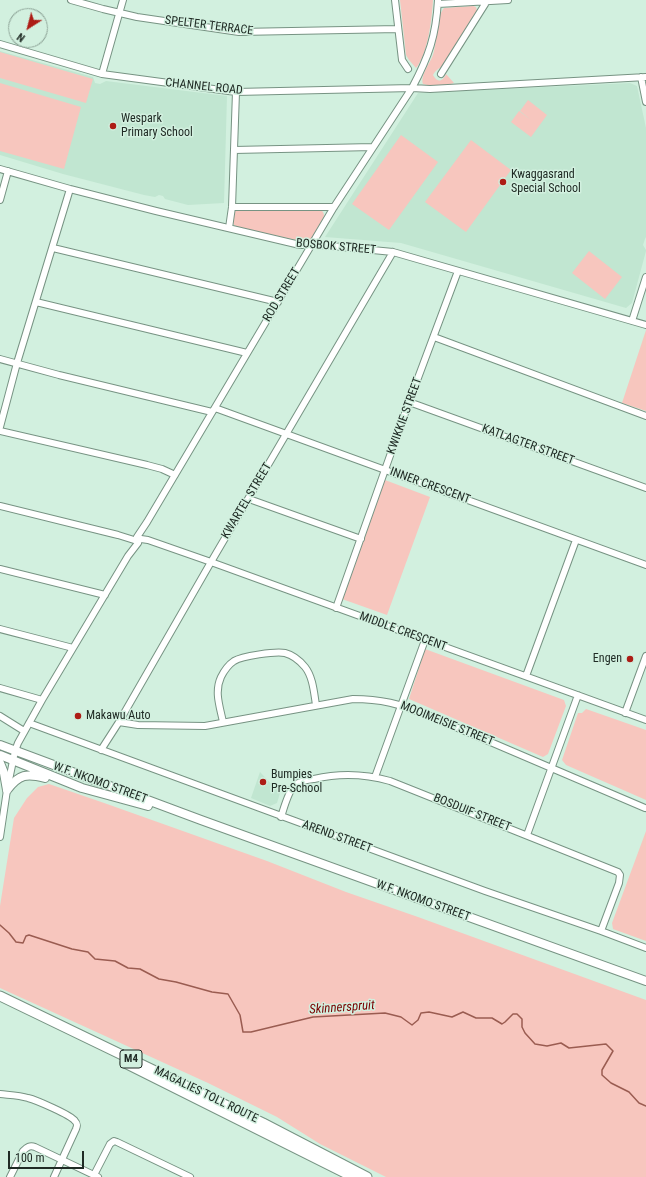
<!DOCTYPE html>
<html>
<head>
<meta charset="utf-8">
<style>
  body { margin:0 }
  #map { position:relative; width:646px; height:1177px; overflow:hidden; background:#d2f0df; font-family:"Roboto Condensed",sans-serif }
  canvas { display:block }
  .north { position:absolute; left:8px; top:8px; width:40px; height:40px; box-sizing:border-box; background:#d2f0df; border:1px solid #8ba195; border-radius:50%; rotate:216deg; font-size:11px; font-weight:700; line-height:16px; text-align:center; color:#202b25 }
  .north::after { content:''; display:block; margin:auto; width:14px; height:18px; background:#ad1c15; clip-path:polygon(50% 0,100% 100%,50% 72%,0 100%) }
  .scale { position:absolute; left:8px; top:1151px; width:76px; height:18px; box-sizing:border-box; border:2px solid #202b25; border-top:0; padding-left:5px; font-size:12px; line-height:14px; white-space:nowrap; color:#202b25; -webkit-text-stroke:3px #d2f0df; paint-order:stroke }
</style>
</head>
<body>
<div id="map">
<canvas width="646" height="1177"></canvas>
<div class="north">N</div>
<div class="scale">100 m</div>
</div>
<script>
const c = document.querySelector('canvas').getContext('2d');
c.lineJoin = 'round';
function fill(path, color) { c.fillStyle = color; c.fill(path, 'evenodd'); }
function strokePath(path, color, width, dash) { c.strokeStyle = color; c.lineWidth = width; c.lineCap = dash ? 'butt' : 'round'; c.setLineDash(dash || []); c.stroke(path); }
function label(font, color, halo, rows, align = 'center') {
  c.font = font + ' "Roboto Condensed",sans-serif'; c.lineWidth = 3; c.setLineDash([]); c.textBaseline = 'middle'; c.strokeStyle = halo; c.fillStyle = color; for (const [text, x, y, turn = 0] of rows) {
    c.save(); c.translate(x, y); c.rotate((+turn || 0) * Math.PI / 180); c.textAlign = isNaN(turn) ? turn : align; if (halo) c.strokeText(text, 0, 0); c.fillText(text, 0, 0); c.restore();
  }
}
fill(new Path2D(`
  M0,51L93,77L95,83L100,84L106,81L227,96L224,203L188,205L165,199L163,196L159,195L155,197L144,195L63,174L0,155Z
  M630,83L637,86L646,128V237L645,239L643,245L646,250V251L632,303L626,308L401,243L325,237L418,93Z
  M260,772L280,793L277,803L270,806L251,798Z`), '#c1e6d1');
fill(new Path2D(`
  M400,0H433C432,18 428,54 416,68L409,60L406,55Z
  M473,6L476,7L477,11L444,64C441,68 436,69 433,75C438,84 443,81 446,74L454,83C444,86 433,87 423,84C420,76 430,63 433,55C438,40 434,21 444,8Z
  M0,52L93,79L86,103L0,78Z
  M0,83L81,107L64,169L0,151Z
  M528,100L547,115L531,137L511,122L519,111L531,120L520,111Z
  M401,135L438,162L389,230L352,204Z
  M471,140L511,170L466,232L425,202Z
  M317,208C321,210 324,211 324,216C320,224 313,241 306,242L240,228L234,225L232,220L234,212L240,209Z
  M589,251L622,277L605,299L572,273Z
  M646,330V411L622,403Z
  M385,480L430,497L387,615L342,599Z
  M425,649L564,700L566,706L548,754L543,757L409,699Z
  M586,709L646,730V800L566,765L562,760L578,713H582Z
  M49,784L107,804L267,861L346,892L418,917L646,1000V1177H386L320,1144L277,1117L208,1083L0,988V906L14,818L27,798L38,787Z
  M646,831V941L613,929L612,923Z`), '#f7c6be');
strokePath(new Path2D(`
  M0,925L9,933L16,942L23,943L26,936L29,935L72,949L88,952L95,959L115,961L128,968L140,969L159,979L176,982L212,992L228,994L240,1015L243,1032H251L313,1017L385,1013L401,1017L412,1025L418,1020L421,1013L429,1012L452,1017L463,1012L476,1018H492L502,1024L505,1022L513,1014H517L522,1019V1027L525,1033L535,1044L547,1046L561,1043L569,1048L606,1044L613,1051L602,1070V1075L611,1083L629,1092L639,1103L646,1106`), '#9a5c51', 1.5);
const minor = new Path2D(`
  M71,0L103,9L137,17L239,32L398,29
  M395,0L402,60L408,69
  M438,4L508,0
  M0,44L102,74L236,92L412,88L430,89L646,77
  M102,74L123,0
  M441,74L487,1
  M641,77L646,102
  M234,150L373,147
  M0,169L70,189L156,211L300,245H321L393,252L646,325
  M0,200L8,171
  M232,207H334
  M229,228L232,207L236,92
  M53,248L278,302
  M36,302L247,353
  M632,321L646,277
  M434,337L646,416
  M0,359L59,375L212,412
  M409,402L646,488
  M215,408L646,565
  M0,427L17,363L70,189
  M0,431L147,465L162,469L175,475
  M249,499L361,539
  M0,506L118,535L134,540
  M137,537L147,522L334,207L412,88C429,56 436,36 438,0
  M141,539L148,540L211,562L646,720
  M0,569L105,595
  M336,608L409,402L458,271
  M0,629L73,648
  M526,676L576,540
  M0,688L42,700
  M625,713L646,656
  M0,716L24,731
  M119,722L138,725L205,726L353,699C381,699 400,704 425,714L645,808
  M223,722C220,707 214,692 221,677C224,671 228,665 234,661C242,656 276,651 285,653C293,655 300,661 305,667C313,677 314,693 316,705
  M29,723L485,891L601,931L646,948
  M101,750L119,722L211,562L393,252
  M375,777L425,640
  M281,817C284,808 288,792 294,786C299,781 307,780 314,779C340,773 365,774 390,781L618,872L620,875L619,883L601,931
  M527,835L578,695
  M0,837L7,790L15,751L18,743L42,700L128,556L138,543
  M0,1094C9,1095 19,1095 28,1098C36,1100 71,1115 75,1121C78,1124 77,1126 76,1129L54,1177
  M94,1175L110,1144L114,1141L117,1142L190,1177
  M10,1177L23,1151C27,1147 30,1145 35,1147L98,1177`);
const major = new Path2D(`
  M0,745L201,820L646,981
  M0,755L82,788L148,806
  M0,763L4,773L7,790
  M7,790C19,774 27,773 45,778`);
const highway = new Path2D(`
  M0,996L263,1123L367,1177
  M125,1063L353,1177`);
strokePath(minor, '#779383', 8);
strokePath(major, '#779383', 10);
strokePath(highway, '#779383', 11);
strokePath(minor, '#fff', 6);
strokePath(major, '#fff', 8);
strokePath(highway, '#fff', 9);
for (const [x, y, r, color] of [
  [113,126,4,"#ad1c15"],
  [503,182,4,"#ad1c15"],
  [630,659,4,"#ad1c15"],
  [78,716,4,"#ad1c15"],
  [263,782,4,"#ad1c15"]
]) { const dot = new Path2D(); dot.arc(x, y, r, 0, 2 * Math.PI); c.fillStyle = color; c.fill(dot); strokePath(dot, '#d2f0df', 1.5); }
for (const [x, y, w] of [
  [131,1059,22]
]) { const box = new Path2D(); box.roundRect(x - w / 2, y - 9, w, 18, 3); c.fillStyle = '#d2f0df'; c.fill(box); strokePath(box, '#202b25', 1); }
label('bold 11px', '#202b25', null, [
  ["M4",131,1059]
]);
label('12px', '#202b25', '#d2f0df', [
  ["SPELTER TERRACE",209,26,7],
  ["CHANNEL ROAD",204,87,6],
  ["BOSBOK STREET",336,247,5],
  ["ROD STREET",282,295,-59],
  ["KWIKKIE STREET",405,416,-70],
  ["KATLAGTER STREET",528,445,20],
  ["INNER CRESCENT",430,486,20],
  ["KWARTEL STREET",247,501,-59],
  ["MIDDLE CRESCENT",403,632,20],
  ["MOOIMEISIE STREET",447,724,22],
  ["W.F. NKOMO STREET",100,783,20],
  ["BOSDUIF STREET",472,813,22],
  ["AREND STREET",337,837,20],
  ["W.F. NKOMO STREET",423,901,20],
  ["MAGALIES TOLL ROUTE",206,1095,26]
]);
label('12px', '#202b25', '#d2f0df', [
  ["Wespark",121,119],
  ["Primary School",121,133],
  ["Kwaggasrand",511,175],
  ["Special School",511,189],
  ["Engen",622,659,"right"],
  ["Makawu Auto",86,716],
  ["Bumpies",271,775],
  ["Pre-School",271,789]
], 'left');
label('italic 13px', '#7a0000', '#d2f0df', [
  ["Skinnerspruit",342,1008,-4]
]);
</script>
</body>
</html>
